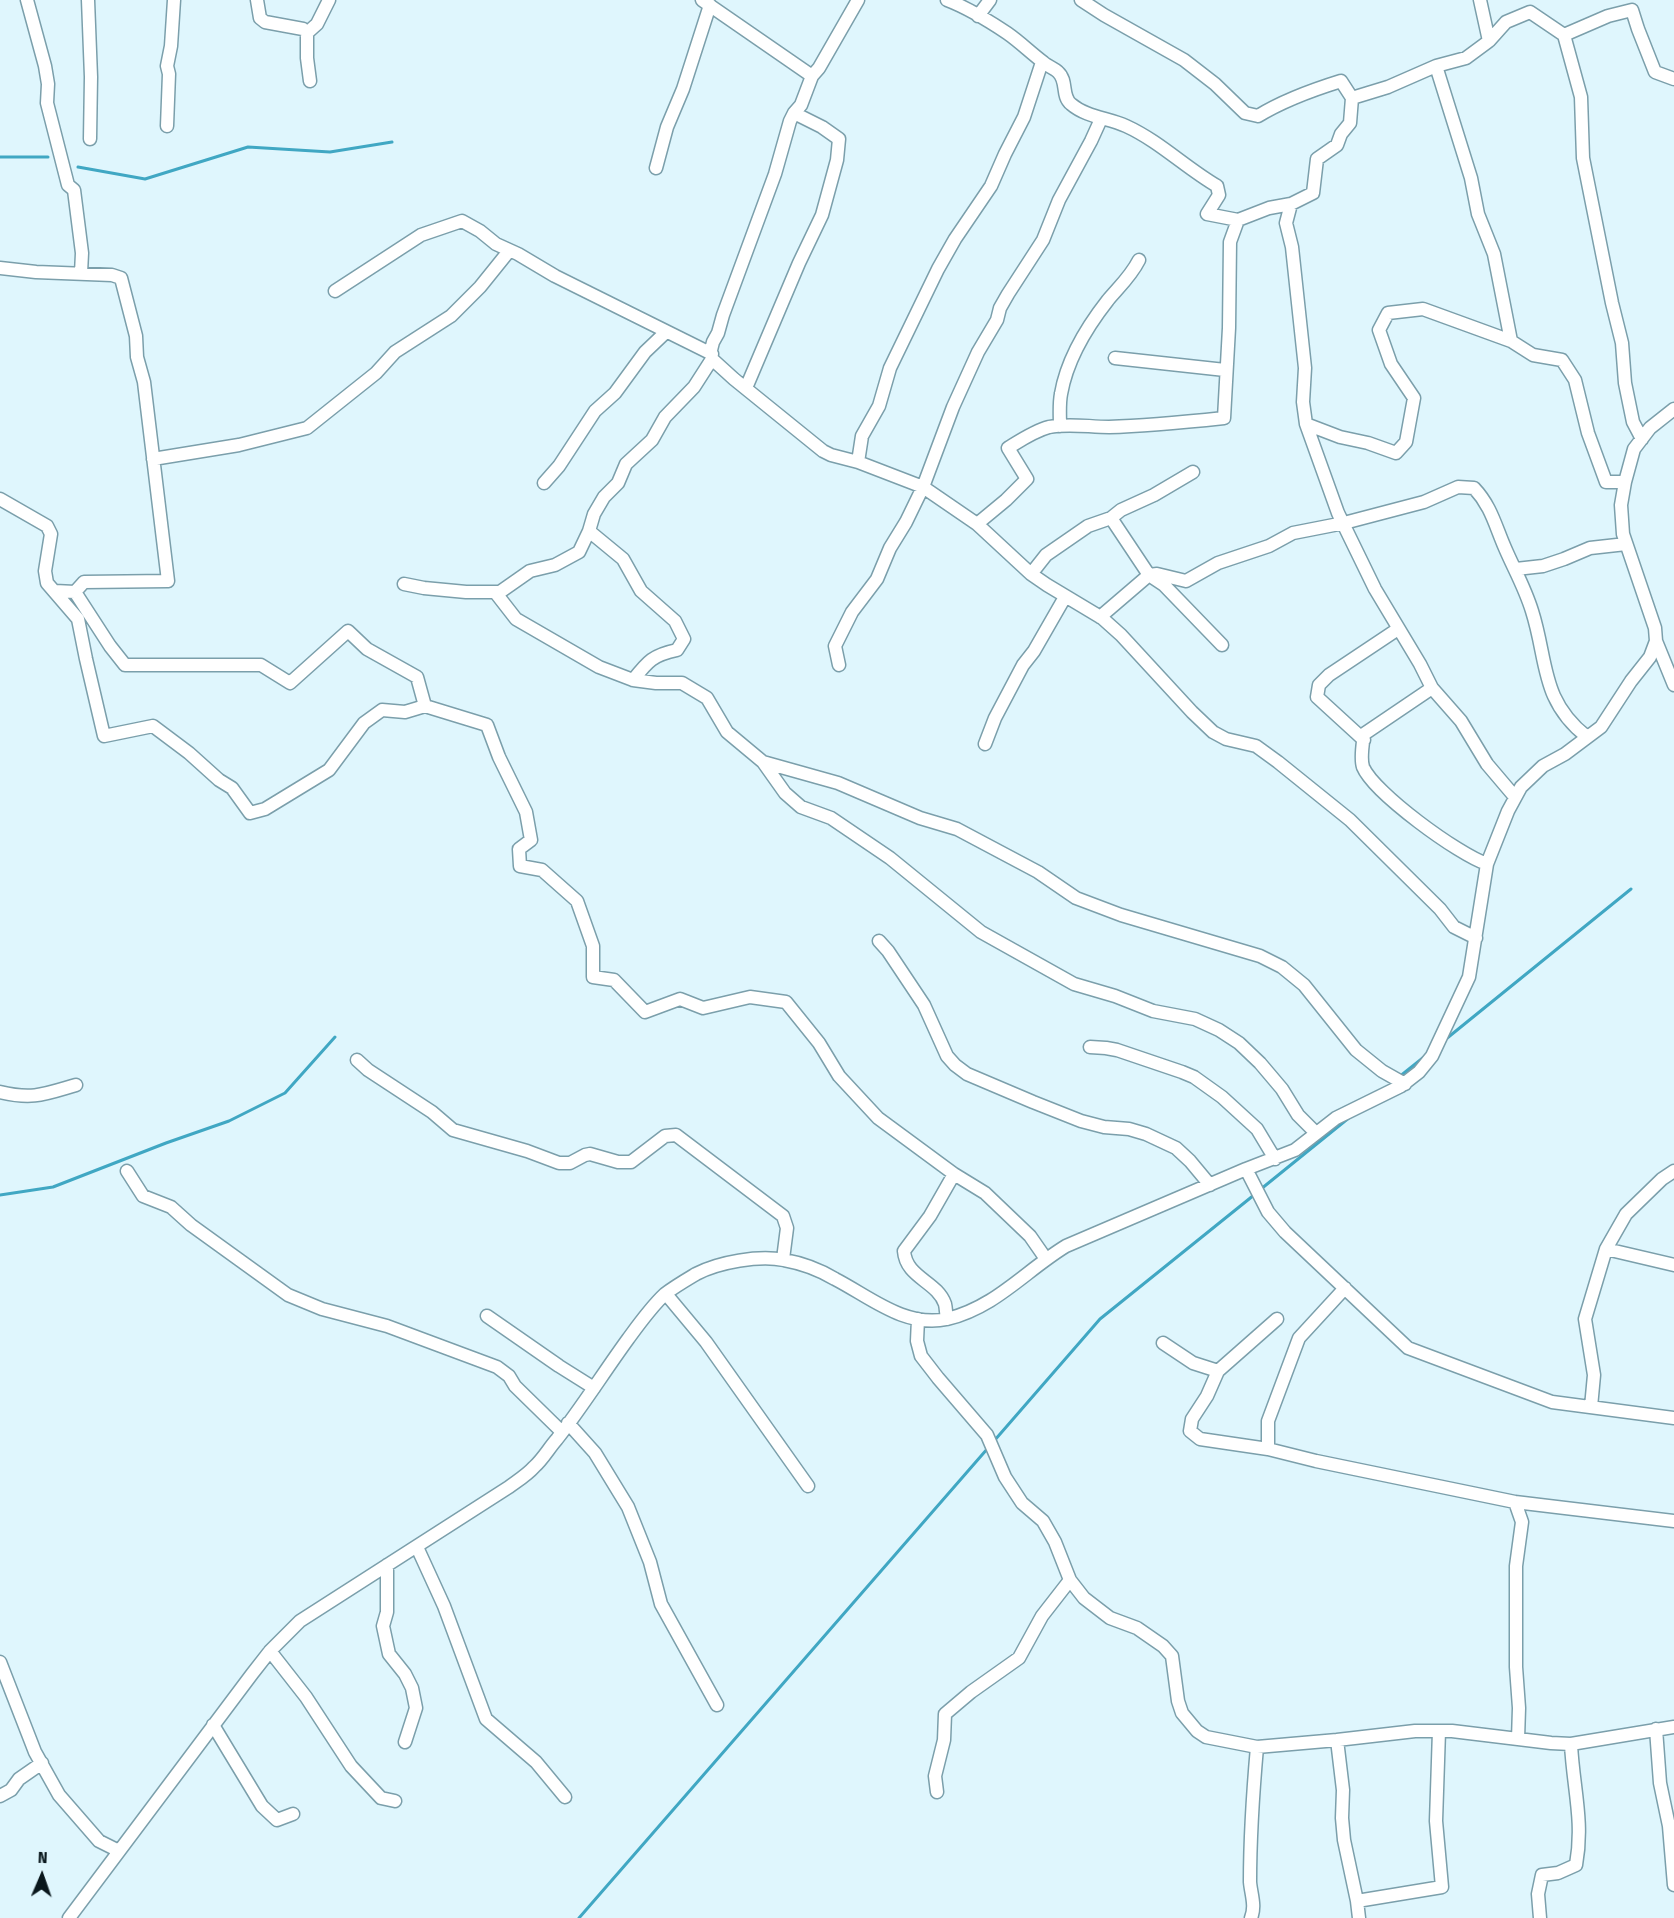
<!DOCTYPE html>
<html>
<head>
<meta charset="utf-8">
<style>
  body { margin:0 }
  #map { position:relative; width:1674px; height:1918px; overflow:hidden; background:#dff6fd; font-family:"Fira Sans Condensed",sans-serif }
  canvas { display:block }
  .north { position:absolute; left:12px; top:1846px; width:60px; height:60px; -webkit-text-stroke:4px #dff6fd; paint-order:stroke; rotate:2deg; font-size:16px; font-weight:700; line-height:24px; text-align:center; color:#09171c }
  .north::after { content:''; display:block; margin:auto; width:21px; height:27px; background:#09171c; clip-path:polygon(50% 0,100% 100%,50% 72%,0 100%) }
</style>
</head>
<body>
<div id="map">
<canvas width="1674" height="1918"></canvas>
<div class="north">N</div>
</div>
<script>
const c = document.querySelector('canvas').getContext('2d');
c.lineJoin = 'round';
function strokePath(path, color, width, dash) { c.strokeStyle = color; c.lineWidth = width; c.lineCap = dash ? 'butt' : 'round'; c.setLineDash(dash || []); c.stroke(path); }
strokePath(new Path2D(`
  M0,157H48
  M78,167L145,179L248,147L330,152L392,142
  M1446,1039L1631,889
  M1399,1077L1424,1057
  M1261,1189L1350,1117
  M0,1195L53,1187L166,1143L229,1121L285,1093L335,1037
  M994,1441L1100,1319L1254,1195
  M579,1918L988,1448`), '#40a7c3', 3);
const minor = new Path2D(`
  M27,0L45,66L48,84L47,103L68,185L74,190L82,253L81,273
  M88,0L91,77L90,139
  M257,0L260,18L265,22L303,29L307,33V58L310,81
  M702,0L812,76
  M858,0L819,68L812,76L801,105L794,113L790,121L775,174L723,315L718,333L713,342L711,350L712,359L734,379L823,451L831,455L858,462L923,487L977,524L1031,574L1047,585L1102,618L1121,635L1192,712L1213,732L1226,739L1256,746L1278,762L1350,820L1440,909L1454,927L1476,938
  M947,0C968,8 989,21 1007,33C1020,42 1031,53 1043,62C1047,66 1054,68 1058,72C1068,81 1061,96 1071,104C1086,117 1108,118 1126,126C1159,141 1186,168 1217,186L1219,195L1207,214L1238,220
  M1081,0L1104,15L1184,60L1215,84L1245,113L1258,116C1284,100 1312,90 1341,81L1352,98
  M1480,0L1489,41L1466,58L1436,66L1471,178L1478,214L1494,254L1511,341L1533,355L1562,360L1575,380L1588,433L1606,482H1625
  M978,16L990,0
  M307,33L317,24L329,0
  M1564,35L1608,16L1632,10L1638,29L1655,72L1674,79
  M1489,41L1506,22L1530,12L1564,35L1581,97L1583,158L1612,303L1622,343L1625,383L1633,422L1642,439
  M1436,66L1388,87L1352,98L1350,123L1341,134L1337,145L1317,159L1313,193L1291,204L1286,223L1292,247L1305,368L1303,402L1306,424L1338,513L1375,589L1420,664L1432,688L1461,721L1487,764L1515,797
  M167,126L169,74L167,66L171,46L174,0
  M656,168L667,127L683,89L710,5
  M0,268L36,272L112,275L121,278L136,336L137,357L144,382L168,581L84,582L75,592
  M335,291L421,235L462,221L480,231L496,244L518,254L555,276L712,354
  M1115,358L1225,370
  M746,388L799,263L822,215L837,160L839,139L822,127L794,113
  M1306,424L1340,437L1368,443L1396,453L1406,442L1414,398L1391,364L1379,330L1388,313L1423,309L1511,341
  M1060,426C1060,416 1059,404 1061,394C1067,359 1086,328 1108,300C1119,287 1131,276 1139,260
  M153,459L239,445L307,428L376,373L395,352L451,316L480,287L509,251
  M858,462L862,436L879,406L890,368L938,269L955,239L991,186L1005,154L1024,117L1042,62
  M544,483L559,466L595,411L615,393L645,352L666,332
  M0,499L47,526L51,534L45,571L47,583L78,619L86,659L104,736L153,726L189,753L219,780L232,788L250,813L265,809L329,770L364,723L382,710L405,712L425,706
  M1111,518L1149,575L1164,585L1222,645
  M977,524L1006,500L1027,479L1008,448C1021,440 1034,431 1049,427C1069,423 1089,427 1109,427C1147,426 1186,422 1224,418L1229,328L1230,242L1238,220L1269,208L1291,204
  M589,531L623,559L641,591L675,621L684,639L677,650C653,655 648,661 633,680
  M1516,569L1543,566L1564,559L1590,548L1626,544
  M1031,574L1046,555L1088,526L1111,518L1121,510L1154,495L1193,472
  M404,584L424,588L466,592H500L530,571L555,565L579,552L589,531L594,514L604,497L618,483L626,464L652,440L665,417L694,387L712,359
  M55,591L75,592L110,646L125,665H261L290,683L348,631L367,649L417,677L425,706L487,725L499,757L526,812L531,840L519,849L520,866L542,870L577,901L593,946V977L614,980L645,1012L680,999L703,1008L750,997L786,1002L819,1043L839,1076L878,1118L954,1174L985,1193L1030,1236L1046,1259
  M495,592L516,619L599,667L633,680L656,683H682L707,698L727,732L763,762L785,793L801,807L831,818L890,858L981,932L1074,984L1115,996L1153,1011L1195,1019L1219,1030L1239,1043L1260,1063L1282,1089L1298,1115L1316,1133
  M1100,617L1149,575L1157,574L1186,581L1218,563L1269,546L1293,533L1344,523L1424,502L1458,487L1474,488C1491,506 1495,525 1505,548C1514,569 1525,588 1532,611C1548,661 1540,700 1587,737
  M1656,641L1674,685
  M839,665L835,646L852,612L877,579L890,548L906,522L923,487L953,407L978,352L997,320L1000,308L1008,294L1043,240L1059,200L1091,141L1101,119
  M1432,688L1364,734C1363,743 1360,758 1363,767C1374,793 1459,855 1487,864
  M1364,740L1317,697L1319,685L1329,675L1398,629
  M985,744L995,718L1023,665L1034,651L1065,597
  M763,762L838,783L920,818L957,829L1038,872L1076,898L1121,915L1260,956L1282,967L1304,985L1356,1050L1382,1071L1405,1084
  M879,941L888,951L924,1005L947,1056L955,1065L967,1074L1033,1102L1081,1121L1104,1127L1129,1129L1146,1134L1176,1148L1190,1161L1210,1185
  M1090,1047L1106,1048L1117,1050L1182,1072L1194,1077L1222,1097L1257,1129L1275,1159
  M357,1060L368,1070L432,1112L453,1130L527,1151L559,1163H570L585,1155L590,1154L618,1162H631L665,1136L676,1135L783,1216L787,1228L783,1259
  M0,1092C33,1100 45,1094 76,1085
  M1246,1169L1268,1212L1285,1232L1408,1348L1552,1402L1674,1418
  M127,1171L143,1196L171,1207L191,1225L288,1295L322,1309L387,1326L497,1367L509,1376L515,1386L562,1432
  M1606,1249L1674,1265
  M666,1294L706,1342L808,1486
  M487,1316L559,1366L594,1388
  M918,1319L917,1341L921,1356L938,1378L987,1435L1005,1477L1022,1503L1043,1521L1055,1542L1070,1580L1084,1598L1110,1618L1137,1628L1163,1646L1172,1656L1178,1701L1182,1713L1197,1731L1206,1737L1257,1747L1337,1740L1343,1790L1342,1818L1344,1840L1357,1901L1359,1918
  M947,1319C946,1314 946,1308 945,1304C937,1281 906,1278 904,1251L930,1216L954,1174
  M1163,1343L1193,1363L1218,1371L1277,1319
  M1218,1371L1207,1396L1192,1419L1190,1431L1200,1439L1268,1449L1316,1461L1515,1502L1674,1521
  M1591,1407L1594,1375L1585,1319L1606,1249L1626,1214L1662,1179L1674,1171
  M568,1423L595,1453L628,1507L650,1562L661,1604L717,1705
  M1268,1449V1421L1299,1338L1345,1288
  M1515,1502L1522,1522L1516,1566V1667L1519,1708L1518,1739
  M417,1547L444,1606L486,1719L536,1762L565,1797
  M387,1565V1612L383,1626L389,1654L405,1674L412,1688L416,1708L405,1742
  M270,1651L306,1697L351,1766L381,1798L395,1801
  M0,1662L35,1752L59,1795L99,1841L119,1851
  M213,1725L262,1806L277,1820L293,1814
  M1656,1729L1660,1783L1669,1826L1674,1885
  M1337,1740L1415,1731H1452L1551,1743L1571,1744L1674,1727
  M937,1792L935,1776L944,1740L945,1714L971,1692L1019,1658L1042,1616L1070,1580
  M0,1796L11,1790L19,1779L42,1763
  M1357,1901L1442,1887L1436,1821L1439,1731
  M69,1918L252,1674L270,1651L300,1621L509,1487C517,1481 527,1475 534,1467C543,1459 549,1448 557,1439C582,1407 604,1372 628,1339C639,1324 651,1307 665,1294C674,1287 686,1280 696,1274C719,1262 759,1255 784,1260C801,1263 820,1270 835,1279C870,1297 905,1328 947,1319C996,1307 1025,1271 1066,1246L1246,1169L1295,1150L1336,1118L1401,1086L1419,1072L1432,1056L1469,977L1487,864L1508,811L1521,787L1543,766L1565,754L1601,727L1631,681L1650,657L1656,641L1655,628L1623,534L1621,505L1625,482L1634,449L1650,428L1674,409
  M1251,1918C1256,1906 1251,1894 1250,1882C1250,1837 1253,1792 1257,1747
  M1540,1918L1538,1894L1542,1875L1558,1873L1576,1865C1584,1821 1573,1787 1571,1744`);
strokePath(minor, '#7b9fab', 15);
strokePath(minor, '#fff', 12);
</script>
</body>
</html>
